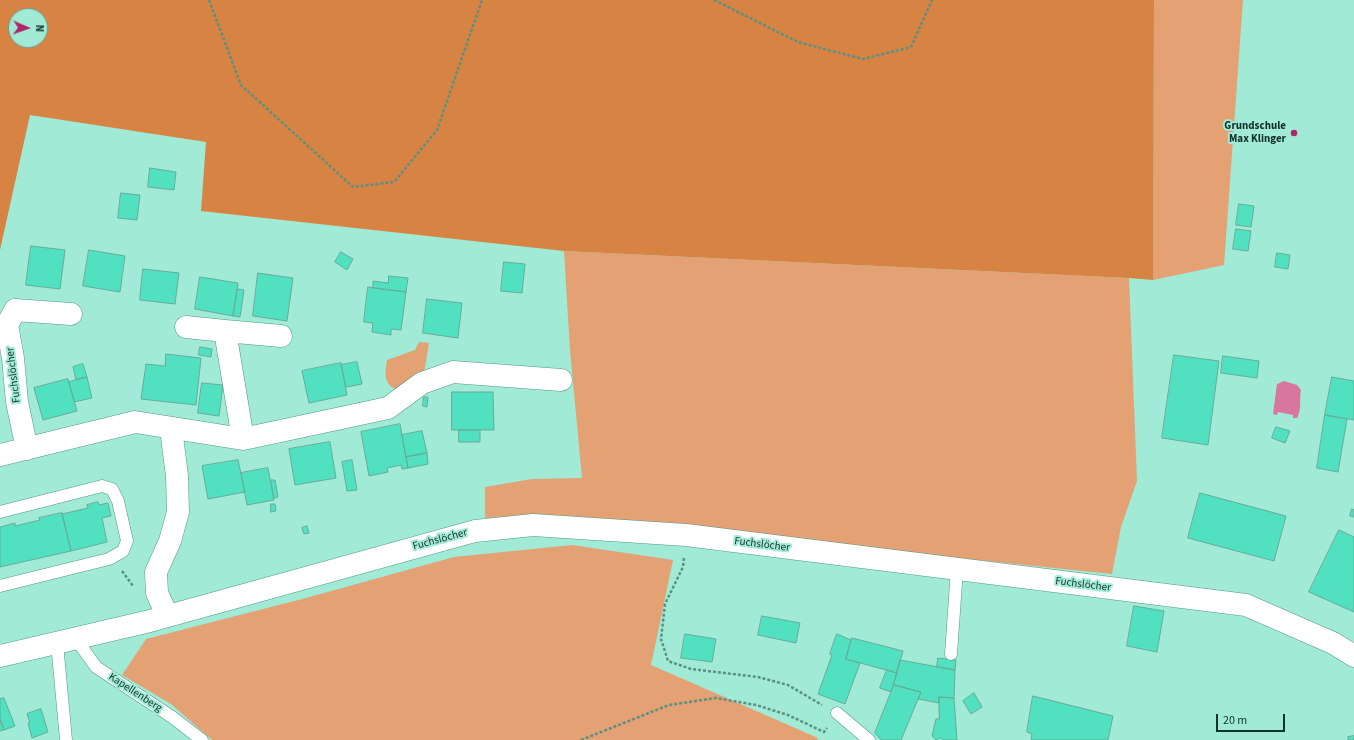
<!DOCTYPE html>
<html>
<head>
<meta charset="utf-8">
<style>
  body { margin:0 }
  #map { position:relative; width:1354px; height:740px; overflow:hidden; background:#a1ead6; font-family:"Source Sans 3",sans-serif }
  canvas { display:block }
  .north { position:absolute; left:8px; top:8px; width:40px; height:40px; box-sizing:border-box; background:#a1ead6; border:1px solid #68a091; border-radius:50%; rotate:92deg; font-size:11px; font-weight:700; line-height:16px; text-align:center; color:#13322a }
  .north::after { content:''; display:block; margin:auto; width:14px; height:18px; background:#ae266a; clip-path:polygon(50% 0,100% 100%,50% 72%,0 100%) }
  .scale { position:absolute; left:1216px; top:714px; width:69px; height:18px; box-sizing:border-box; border:2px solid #13322a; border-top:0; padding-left:5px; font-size:12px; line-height:14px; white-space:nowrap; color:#13322a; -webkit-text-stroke:3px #a1ead6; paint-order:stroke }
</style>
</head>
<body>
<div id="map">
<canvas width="1354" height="740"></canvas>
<div class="north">N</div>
<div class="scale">20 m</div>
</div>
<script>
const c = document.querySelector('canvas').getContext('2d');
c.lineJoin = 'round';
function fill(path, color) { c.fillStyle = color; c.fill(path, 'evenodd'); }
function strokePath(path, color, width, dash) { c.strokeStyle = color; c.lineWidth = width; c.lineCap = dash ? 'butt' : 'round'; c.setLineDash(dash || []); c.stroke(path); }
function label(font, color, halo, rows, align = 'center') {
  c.font = font + ' "Source Sans 3",sans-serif'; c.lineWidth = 4; c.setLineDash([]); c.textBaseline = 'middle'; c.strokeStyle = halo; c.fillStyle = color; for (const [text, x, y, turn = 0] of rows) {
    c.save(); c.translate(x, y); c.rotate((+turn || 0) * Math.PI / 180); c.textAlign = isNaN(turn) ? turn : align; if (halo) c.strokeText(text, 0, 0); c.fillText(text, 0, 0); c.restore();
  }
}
fill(new Path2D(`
  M1154,0H1243L1224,265L1153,280Z
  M564,251L1129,278L1137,481L1121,527L1112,574L543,515L485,518V487L532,479L582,478L570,350Z
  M419,342L429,343L424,373L395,389C383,383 385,371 387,360L415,350Z
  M572,545L673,560L651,665L818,738L817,740H212L171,704L122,675L146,639L306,598L454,557Z`), '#e3a174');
fill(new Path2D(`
  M0,0H1154L1153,280L1129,278L564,251L201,211L206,142L30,115L0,250ZM16,16H40V40H16Z`), '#d78343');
fill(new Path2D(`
  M1284,381L1297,385L1301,390C1299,399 1302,410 1297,418H1293V415L1278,412L1277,415L1273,414L1277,384Z`), '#d9769e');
const building = new Path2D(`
  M150,168L176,172L174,190L148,187Z
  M121,193L140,195L137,220L118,218Z
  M1239,204L1254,206L1251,227L1236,225Z
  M1236,229L1251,231L1248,251L1233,249Z
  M31,246L65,250L60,289L26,285Z
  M89,250L125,256L120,292L83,286Z
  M341,252L353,259L347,270L335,262Z
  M1277,253L1290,255L1288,269L1275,267Z
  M504,262L525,264L522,293L501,291Z
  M143,269L179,273L175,304L140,300Z
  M258,273L293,278L287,321L253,316Z
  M389,276L408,278L406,292L373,288V281L388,283Z
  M200,277L238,283L233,316L195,309Z
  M368,287L406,292L401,330L391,329V335L372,332L373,323L364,322Z
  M238,289L244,290L240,317L233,316Z
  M427,299L462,303L458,338L423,333Z
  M200,347L212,349L211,357L199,355Z
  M166,354L201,358L196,405L141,399L146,364L165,366Z
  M1174,355L1219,361L1208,445L1162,438Z
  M1223,356L1259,361L1257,378L1221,373Z
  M357,362L362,384L346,387L341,365Z
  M341,363L347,395L309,403L302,371Z
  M83,364L87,377L76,380L73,367Z
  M87,377L92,398L74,402L69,382Z
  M1332,377L1354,381V420L1325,415Z
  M68,379L77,411L43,420L34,388Z
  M202,383L223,385L219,416L198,413Z
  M452,392H493L494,430H452Z
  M424,397H428L427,407L423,406Z
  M1325,415L1347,419L1338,472L1317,468Z
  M400,424L408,468L402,469L401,465L387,468L388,472L369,476L361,432Z
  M1276,427L1290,431L1285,443L1272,438Z
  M459,430H480V442H459Z
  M422,431L427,453L406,457L402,435Z
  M330,442L336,478L295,485L289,449Z
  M427,453L428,464L408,468L406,457Z
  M238,460L245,492L208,499L202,466Z
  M352,460L357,490L347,491L342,462Z
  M268,468L274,500L247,505L241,473Z
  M271,480H275L278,497L274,498Z
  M1200,493L1286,516L1274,561L1188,538Z
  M98,502L99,505L108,503L111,516L102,518L107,542L71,551L62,514L88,508L87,505Z
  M271,504H275L276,511L271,512Z
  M1352,509L1354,510V517L1350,516Z
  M62,513L71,551L0,567V527L15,523V526L40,520L39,518Z
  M307,526L309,533L304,534L302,528Z
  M1339,530L1354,537V612L1309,592Z
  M1134,606L1164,611L1157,652L1127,646Z
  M762,616L800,623L796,643L758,635Z
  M685,634L716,639L712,662L681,658Z
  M837,634L851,640L846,659L860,663L845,704L818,694L832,655L830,654Z
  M852,638L903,651L897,673L846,659Z
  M938,658L956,660L955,670L937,667Z
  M900,660L955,670L954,698L939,697V703L918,699L921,692L894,685Z
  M887,670L897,673L891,692L880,688Z
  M894,685L921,692L901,740H881L875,733Z
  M974,693L982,707L971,714L963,701Z
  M1033,696L1113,716L1108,740H1031L1032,734L1027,732Z
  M939,697L954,698L957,740H943L941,738L936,740L932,736L936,719H939Z
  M4,698L15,726L4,730L0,719V699Z
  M41,709L48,732L32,738L28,723H30L27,714Z
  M0,719L4,730L0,731Z
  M1354,736V740H1348V737Z`);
fill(building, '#51e0c0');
strokePath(building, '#65ac9a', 1);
const lane = new Path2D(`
  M0,512L102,486L112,489L118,501L127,541L123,551L109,559L0,586
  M76,639L96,667L172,717L202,740
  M57,643L66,740
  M951,654L957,569
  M837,713L869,740`);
const street = new Path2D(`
  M186,327L225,331
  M243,439L225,331L281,336
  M27,449L17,402L13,358L7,325L15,310L71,314
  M0,455L135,422L243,439L388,408L422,383L453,372L561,380
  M167,615L157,593L156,572L170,541L178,512L177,476L171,429`);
const secondary = new Path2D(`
  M0,656L150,621L475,531L533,525L686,535L1246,605L1333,643L1354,656`);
strokePath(lane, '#509886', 13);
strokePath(street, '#509886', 23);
strokePath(secondary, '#509886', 23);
strokePath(new Path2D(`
  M209,0L241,85L353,187L394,182L437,130L482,0
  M714,0L798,42L863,59L911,47L932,0
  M684,558L683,567L665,604L661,639L668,661L691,669L758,677L788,685L822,705
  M122,571L133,586
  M581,740L669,705L716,698L756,705L788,715L824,732L827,728`), '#5b9082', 2.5, [3, 2]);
strokePath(lane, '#fff', 12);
strokePath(street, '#fff', 22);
strokePath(secondary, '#fff', 22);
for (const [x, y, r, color] of [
  [1294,133,4,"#ae266a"]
]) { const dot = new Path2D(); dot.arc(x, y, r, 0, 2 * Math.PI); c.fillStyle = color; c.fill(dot); strokePath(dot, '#a1ead6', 1.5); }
label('bold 11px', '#13322a', '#a1ead6', [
  ["Grundschule",1286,127],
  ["Max Klinger",1286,140]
], 'right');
label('11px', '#13322a', '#a1ead6', [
  ["Fuchslöcher",14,375,-97],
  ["Fuchslöcher",440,540,-15],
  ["Fuchslöcher",762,545,7],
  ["Fuchslöcher",1083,585,7],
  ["Kapellenberg",135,693,33]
]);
</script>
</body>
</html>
